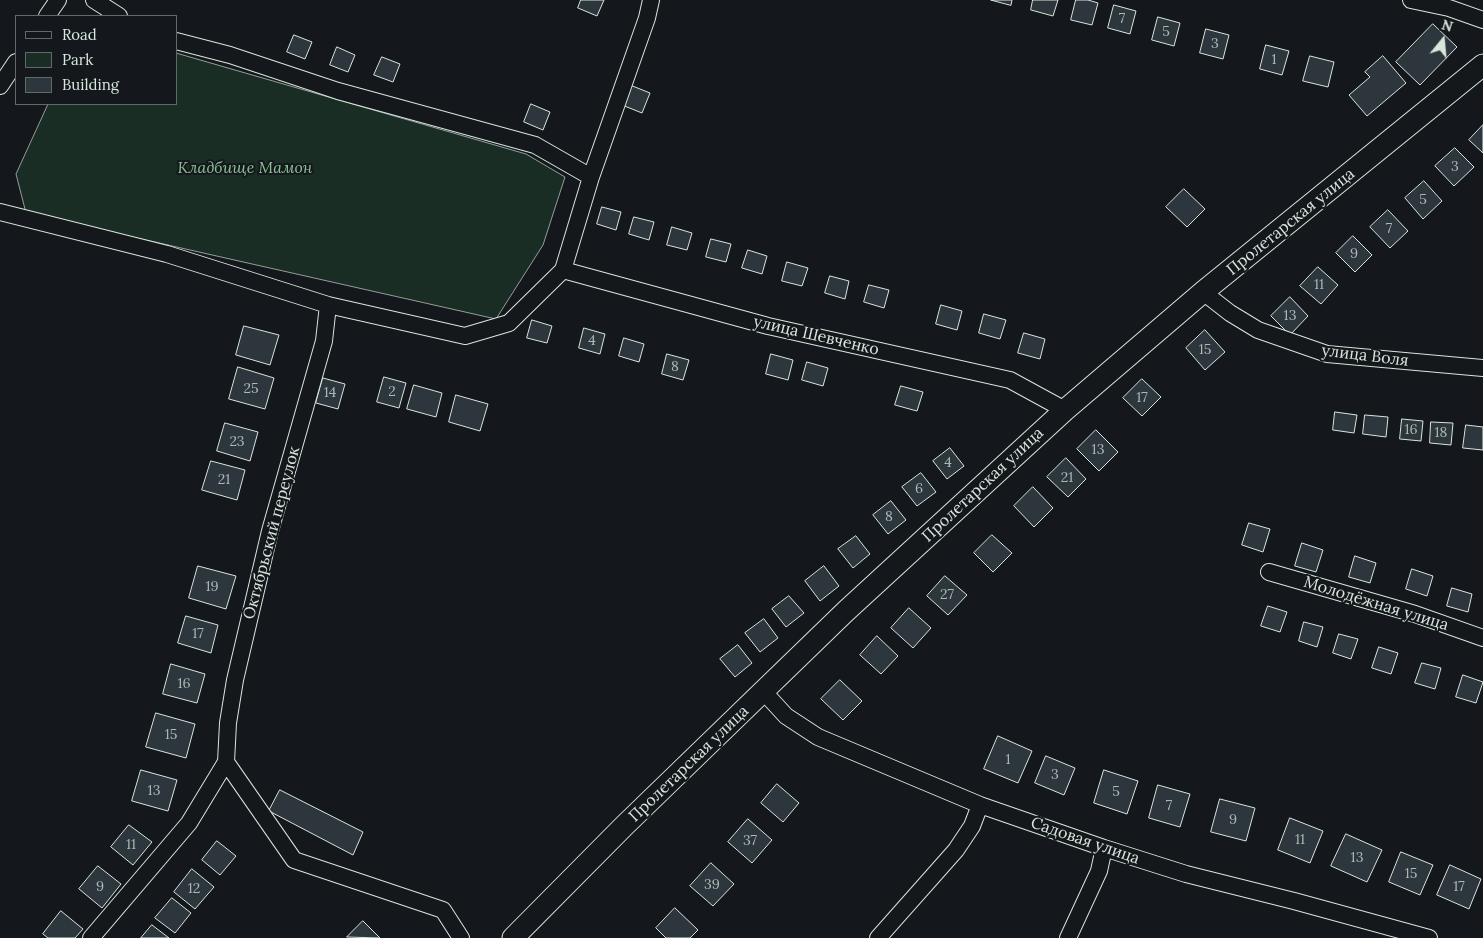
<!DOCTYPE html>
<html>
<head>
<meta charset="utf-8">
<style>
  body { margin:0 }
  #map { position:relative; width:1483px; height:938px; overflow:hidden; background:#14181c; font-family:Lora,serif }
  canvas { display:block }
  .legend { position:absolute; left:15px; top:15px; width:162px; height:90px; box-sizing:border-box; background:#14181c; border:1px solid #626a69; margin:0; padding:6px 9px; list-style:none; font-size:15px; color:#d8e6dc }
  .legend li { display:flex; align-items:center; gap:10px; height:25px }
  .legend b { width:25px; border:1px solid #626a69 }
  .north { position:absolute; left:1418px; top:15px; width:50px; height:50px; -webkit-text-stroke:4px #14181c; paint-order:stroke; rotate:17deg; font-size:14px; font-weight:700; line-height:20px; text-align:center; color:#d8e6dc }
  .north::after { content:''; display:block; margin:auto; width:18px; height:22px; background:#d8e6dc; clip-path:polygon(50% 0,100% 100%,50% 72%,0 100%) }
</style>
</head>
<body>
<div id="map">
<canvas width="1483" height="938"></canvas>
<ul class="legend">
<li><b style="height:6px;background:#14181c"></b>Road</li>
<li><b style="height:14px;background:#1a2d24"></b>Park</li>
<li><b style="height:14px;background:#2c363c"></b>Building</li>
</ul>
<div class="north">N</div>
</div>
<script>
const c = document.querySelector('canvas').getContext('2d');
c.lineJoin = 'round';
function fill(path, color) { c.fillStyle = color; c.fill(path, 'evenodd'); }
function strokePath(path, color, width, dash) { c.strokeStyle = color; c.lineWidth = width; c.lineCap = dash ? 'butt' : 'round'; c.setLineDash(dash || []); c.stroke(path); }
function label(font, color, halo, rows, align = 'center') {
  c.font = font + ' Lora,serif'; c.lineWidth = 4; c.setLineDash([]); c.textBaseline = 'middle'; c.strokeStyle = halo; c.fillStyle = color; for (const [text, x, y, turn = 0] of rows) {
    c.save(); c.translate(x, y); c.rotate((+turn || 0) * Math.PI / 180); c.textAlign = isNaN(turn) ? turn : align; if (halo) c.strokeText(text, 0, 0); c.fillText(text, 0, 0); c.restore();
  }
}
const green = new Path2D(`
  M176,53L526,154L565,177L543,245L496,319L26,213L16,174L48,104H176Z`);
fill(green, '#1a2d24');
strokePath(green, '#939e99', 1);
const building = new Path2D(`
  M581,0H604L597,16L578,8Z
  M991,0H1012L1011,5Z
  M1033,0H1058L1053,16L1031,10Z
  M1076,0H1088L1098,3L1092,25L1071,20Z
  M1114,5L1136,11L1130,34L1108,28Z
  M1158,17L1180,23L1174,46L1152,40Z
  M1433,24L1457,47L1420,85L1396,62Z
  M1206,29L1229,35L1223,59L1200,53Z
  M294,35L312,42L305,59L287,52Z
  M1266,45L1289,51L1282,75L1260,69Z
  M337,47L355,55L348,72L330,65Z
  M1310,56L1334,62L1328,87L1303,81Z
  M1383,56L1406,83L1367,116L1349,95L1370,77L1365,72Z
  M382,57L400,64L393,82L374,75Z
  M630,85L650,93L642,113L622,105Z
  M531,104L550,112L543,130L524,122Z
  M1483,125V153L1469,140Z
  M1455,148L1474,167L1454,186L1435,166Z
  M1424,181L1442,201L1423,219L1405,198Z
  M1184,189L1205,209L1187,227L1166,207Z
  M602,207L621,212L616,230L597,224Z
  M1388,210L1408,231L1390,248L1370,227Z
  M634,217L654,222L649,240L629,234Z
  M672,227L692,233L687,250L667,245Z
  M1353,236L1372,255L1355,272L1336,253Z
  M711,239L731,244L726,262L706,257Z
  M748,250L767,256L762,274L742,268Z
  M787,262L808,268L802,286L782,281Z
  M1318,267L1338,285L1321,304L1300,286Z
  M830,276L849,281L845,299L825,293Z
  M869,285L889,290L884,308L864,302Z
  M1290,297L1308,316L1290,335L1271,316Z
  M941,305L962,311L957,330L936,324Z
  M984,314L1006,320L1000,339L979,333Z
  M532,320L552,326L547,343L527,338Z
  M244,326L279,335L270,365L236,355Z
  M584,328L605,334L600,354L579,348Z
  M1205,330L1225,352L1205,370L1186,348Z
  M1024,333L1045,339L1040,359L1018,353Z
  M624,338L644,344L639,362L619,356Z
  M667,354L689,360L683,380L662,374Z
  M771,354L793,360L788,380L766,374Z
  M807,362L828,368L823,386L802,380Z
  M238,367L274,378L265,409L229,399Z
  M384,377L406,383L399,408L377,402Z
  M323,378L345,384L338,409L316,403Z
  M1142,379L1161,397L1142,416L1123,398Z
  M414,385L442,393L436,417L407,409Z
  M901,386L923,392L917,411L895,405Z
  M456,395L488,404L480,431L449,422Z
  M1335,412L1357,415L1354,433L1333,430Z
  M1365,415L1388,417L1386,437L1363,434Z
  M1402,419L1423,421L1421,441L1400,439Z
  M1431,422L1453,423L1451,445L1430,443Z
  M225,423L258,432L250,461L217,451Z
  M1466,425L1483,427V450L1463,448Z
  M1096,430L1118,452L1099,471L1077,449Z
  M950,448L964,466L947,479L933,461Z
  M1066,458L1086,479L1068,497L1047,477Z
  M211,461L245,470L237,500L202,490Z
  M921,473L936,492L917,506L902,487Z
  M1033,487L1053,508L1034,527L1014,506Z
  M891,501L906,520L888,534L873,515Z
  M1249,523L1270,529L1263,552L1242,545Z
  M992,535L1012,553L993,572L974,553Z
  M856,536L870,554L853,568L838,549Z
  M1302,543L1323,550L1316,572L1295,566Z
  M1355,556L1376,563L1370,583L1349,577Z
  M198,566L236,576L226,609L189,598Z
  M824,566L839,586L820,601L805,581Z
  M1412,569L1433,576L1427,596L1406,589Z
  M945,576L967,595L948,615L927,596Z
  M1452,588L1472,594L1468,612L1447,606Z
  M789,596L804,613L786,627L772,609Z
  M1268,606L1287,612L1280,632L1261,626Z
  M909,608L931,628L913,648L891,628Z
  M186,616L218,625L211,653L178,643Z
  M764,619L778,638L760,652L745,633Z
  M1304,622L1323,627L1317,647L1299,641Z
  M1339,634L1358,639L1351,659L1333,653Z
  M877,636L898,656L881,674L860,655Z
  M738,645L752,663L735,677L720,659Z
  M1379,647L1398,653L1391,674L1372,668Z
  M1422,663L1441,668L1435,689L1415,683Z
  M171,664L205,674L197,703L163,694Z
  M1463,675L1483,682L1476,703L1456,697Z
  M840,680L862,701L843,720L821,699Z
  M156,713L195,724L186,758L146,747Z
  M998,736L1032,751L1018,783L984,769Z
  M1046,756L1075,768L1064,795L1035,783Z
  M141,770L177,780L168,811L132,801Z
  M1104,770L1138,781L1127,814L1094,803Z
  M777,784L799,803L783,822L761,803Z
  M1158,785L1190,794L1180,827L1149,818Z
  M280,790L363,832L353,855L269,811Z
  M1220,799L1255,808L1246,841L1211,832Z
  M1290,818L1323,831L1310,863L1278,850Z
  M748,819L772,840L752,863L728,842Z
  M129,825L152,842L133,865L111,847Z
  M1346,834L1382,850L1367,882L1331,866Z
  M217,841L236,856L220,875L202,860Z
  M1401,852L1433,865L1420,895L1389,882Z
  M711,863L734,884L713,906L690,886Z
  M1450,865L1481,879L1469,909L1437,895Z
  M98,866L121,884L102,908L79,889Z
  M192,869L214,887L195,909L174,892Z
  M172,898L191,913L175,933L155,918Z
  M675,908L698,930L690,938H666L656,928Z
  M61,911L83,929L75,938H48L43,934Z
  M363,921L380,938L347,937Z
  M152,925L169,938H141Z`);
fill(building, '#2c363c');
strokePath(building, '#d8e6dc', 1);
const minor = new Path2D(`
  M94,0L119,16
  M1411,0L1449,8L1483,20
  M47,16L58,0
  M176,41L230,55L338,91L535,145L591,177
  M0,86L16,62
  M0,212L167,254L328,305L465,336L509,323L563,270L591,177L647,18L651,0
  M563,270L768,326L1010,380L1065,410
  M1203,292L1230,313L1258,330L1327,354L1483,368
  M1269,572L1415,614L1483,638
  M764,692L786,716L818,737L980,805L1104,848L1186,874L1294,901L1429,938
  M226,762L294,860L443,910L461,938
  M91,938L189,823L226,762L228,723L235,680L270,531L324,341L328,305
  M878,938L956,850L972,826L980,805
  M1068,938L1099,871L1104,848`);
const tertiary = new Path2D(`
  M513,938L625,825L846,611L1065,410L1203,292L1483,65`);
strokePath(minor, '#d8e6dc', 18);
strokePath(tertiary, '#d8e6dc', 23);
strokePath(minor, '#14181c', 16);
strokePath(tertiary, '#14181c', 21);
label('14px', '#adbab4', null, [
  ["7",1122,19],
  ["5",1166,32],
  ["3",1215,44],
  ["1",1274,60],
  ["3",1455,167],
  ["5",1423,200],
  ["7",1389,229],
  ["9",1354,254],
  ["11",1319,285],
  ["13",1290,316],
  ["4",592,341],
  ["15",1205,350],
  ["8",675,367],
  ["25",251,389],
  ["2",392,392],
  ["14",330,393],
  ["17",1142,398],
  ["16",1411,430],
  ["18",1441,433],
  ["23",237,442],
  ["13",1098,450],
  ["4",948,463],
  ["21",1067,478],
  ["21",224,480],
  ["6",919,489],
  ["8",889,517],
  ["19",212,587],
  ["27",947,595],
  ["17",198,634],
  ["16",184,684],
  ["15",171,735],
  ["1",1008,760],
  ["3",1055,775],
  ["13",154,791],
  ["5",1116,792],
  ["7",1169,806],
  ["9",1233,820],
  ["11",1300,840],
  ["37",750,841],
  ["11",131,845],
  ["13",1357,858],
  ["15",1411,874],
  ["39",712,885],
  ["9",100,887],
  ["17",1459,887],
  ["12",194,889]
]);
label('italic 16px', '#8ac095', '#14181c', [
  ["Кладбище Мамон",245,168]
]);
label('16px', '#d8e6dc', '#14181c', [
  ["Пролетарская улица",1291,222,-39],
  ["улица Шевченко",816,336,13],
  ["улица Воля",1365,356,7],
  ["Пролетарская улица",983,485,-43],
  ["Октябрьский переулок",272,533,-75],
  ["Молодёжная улица",1376,604,17],
  ["Пролетарская улица",689,764,-44],
  ["Садовая улица",1085,841,19]
]);
</script>
</body>
</html>
